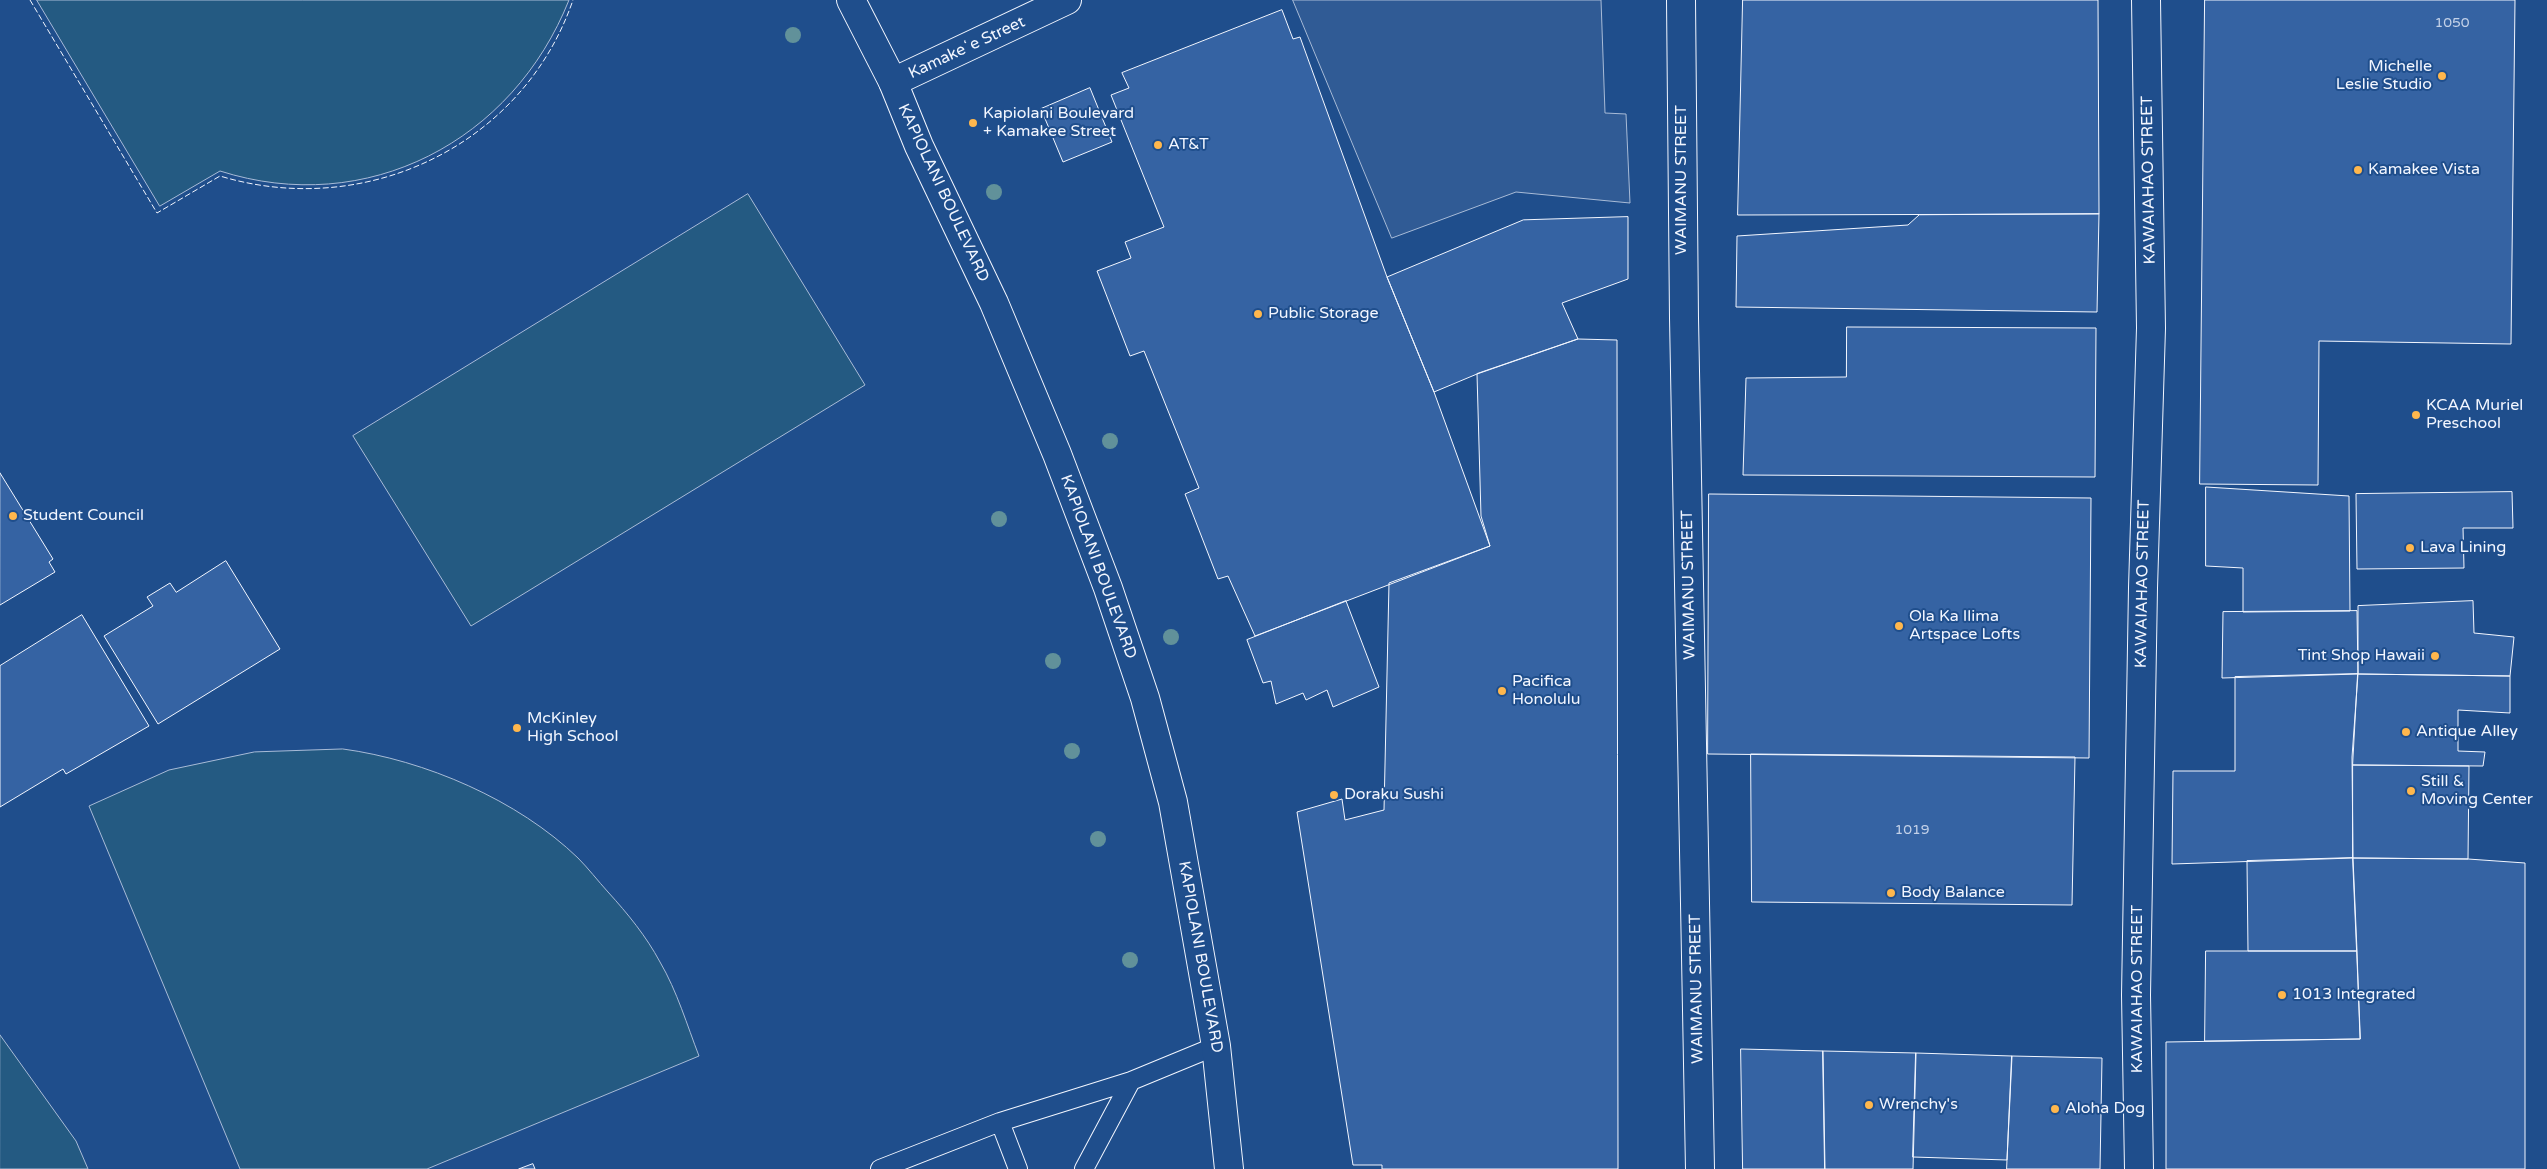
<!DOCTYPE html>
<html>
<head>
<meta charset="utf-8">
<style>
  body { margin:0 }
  canvas { display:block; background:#1f4e8c }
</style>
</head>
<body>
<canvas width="2547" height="1169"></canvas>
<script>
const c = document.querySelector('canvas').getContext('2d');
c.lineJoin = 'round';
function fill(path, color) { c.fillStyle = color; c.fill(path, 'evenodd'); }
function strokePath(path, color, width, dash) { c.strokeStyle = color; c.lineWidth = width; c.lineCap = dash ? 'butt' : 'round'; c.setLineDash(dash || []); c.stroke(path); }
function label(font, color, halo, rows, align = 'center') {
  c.font = font + ' "Varela Round",sans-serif'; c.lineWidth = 4; c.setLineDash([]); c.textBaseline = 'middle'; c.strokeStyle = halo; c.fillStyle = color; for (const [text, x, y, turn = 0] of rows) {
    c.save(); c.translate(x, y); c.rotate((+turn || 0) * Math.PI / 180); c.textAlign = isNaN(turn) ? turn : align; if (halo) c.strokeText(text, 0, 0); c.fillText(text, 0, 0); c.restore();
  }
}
const green = new Path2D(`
  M37,0H569C513,141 367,218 220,171L160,206Z
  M748,194L865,385L471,626L353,436Z
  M343,749C425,760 518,800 578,858C588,868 598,881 608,892C628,914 646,936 660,962C677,991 687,1025 699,1056L427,1169H240L89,806L169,770L254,752Z
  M0,1035L76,1141L88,1169H0Z`);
fill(green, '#245a82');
strokePath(green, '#a8bbd7', 1);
const parking = new Path2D(`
  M1293,0H1601L1605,113L1626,114L1630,203L1516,192L1392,238Z`);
fill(parking, '#305b95');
strokePath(parking, '#a8bbd7', 1);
const building = new Path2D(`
  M1743,0H2098L2099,214L1738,215Z
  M2205,0H2515L2511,344L2319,341L2318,485L2200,484Z
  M1282,10L1293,39L1300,37L1387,277L1434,392L1490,546L1255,636L1228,576L1218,579L1185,494L1199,488L1144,351L1130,356L1097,271L1131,258L1125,242L1164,227L1111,95L1129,88L1122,73Z
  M1090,88L1112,142L1063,162L1041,109Z
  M2099,214L2097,312L1736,307L1737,236L1908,225L1919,215Z
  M1628,217V279L1562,303L1578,339L1477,374L1434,392L1387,277L1523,220Z
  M1847,327L2096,328L2095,477L1743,475L1746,378L1846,377Z
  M1578,339L1617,340L1618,1169H1382V1165H1353L1297,812L1342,799L1345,820L1384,810L1389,583L1490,546L1481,516L1477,374Z
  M0,473L53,559L49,562L55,572L0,605Z
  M2206,487L2349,496L2350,611L2243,612V568L2206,566Z
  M2512,492L2513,528H2463L2464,568L2357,569L2356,494Z
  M1709,494L2091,498L2089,758L1708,754Z
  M226,561L280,649L158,724L104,636L153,606L147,597L170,583L176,592Z
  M1346,601L1379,687L1333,707L1327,690L1306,700L1303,693L1276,704L1271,681L1263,683L1247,640Z
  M2473,601L2474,633L2514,637L2510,676L2358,674V606Z
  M2357,611L2358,674L2222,678L2223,612Z
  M82,615L149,726L66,774L63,769L0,807V666Z
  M2358,674L2510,676V713L2458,710V751L2485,752L2483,766L2353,765Z
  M2358,674L2352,757L2353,858L2172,864L2173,771H2235V677Z
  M1751,754L2075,757L2072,905L1752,902Z
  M2353,765L2469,766L2468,859L2353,858Z
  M2353,858L2468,859L2525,863V1169H2166V1042L2360,1039Z
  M2353,858L2357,951H2248L2247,861Z
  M2206,951H2357L2360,1039L2205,1041Z
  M1741,1049L1823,1051L1825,1169H1743Z
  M1823,1051L1916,1053L1913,1169H1825Z
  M1916,1053L2012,1056L2007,1160L1913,1157Z
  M2012,1056L2102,1058L2100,1169H2007Z
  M533,1164L535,1169H519Z`);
fill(building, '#3563a3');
strokePath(building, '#f2f6ff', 1);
const lane = new Path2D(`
  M1000,1122L1018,1169
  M880,1169L1000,1122L1131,1081L1216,1046
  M1084,1169L1131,1081`);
const street = new Path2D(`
  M1681,0L1684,318L1700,1169
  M2139,1169L2136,995L2143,588L2151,328L2146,0`);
const secondary = new Path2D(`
  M893,82L1067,0`);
const primary = new Path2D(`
  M851,0L893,82L919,146L994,303L1057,454L1108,588L1145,698L1173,802L1216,1046L1229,1169`);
strokePath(lane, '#f2f6ff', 20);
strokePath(street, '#f2f6ff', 30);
strokePath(secondary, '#f2f6ff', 30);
strokePath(primary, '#f2f6ff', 30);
strokePath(lane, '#1f4e8c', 18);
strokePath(street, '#1f4e8c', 28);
strokePath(secondary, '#1f4e8c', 28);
strokePath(primary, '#1f4e8c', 28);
strokePath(new Path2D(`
  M30,0L157,213L220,176C365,220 523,146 573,0`), '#f2f6ff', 1, [6, 2.5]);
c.fillStyle = '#61919a';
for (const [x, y] of [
  [793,35],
  [994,192],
  [1110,441],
  [999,519],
  [1171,637],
  [1053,661],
  [1072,751],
  [1098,839],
  [1130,960]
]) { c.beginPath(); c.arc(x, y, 8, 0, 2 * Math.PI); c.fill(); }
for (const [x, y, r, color] of [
  [2442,76,5,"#ffb74d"],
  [973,123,5,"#ffb74d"],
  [1158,145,5,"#ffb74d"],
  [2358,170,5,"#ffb74d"],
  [1258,314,5,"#ffb74d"],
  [2416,415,5,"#ffb74d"],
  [13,516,5,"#ffb74d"],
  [2410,548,5,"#ffb74d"],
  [1899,626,5,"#ffb74d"],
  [2435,656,5,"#ffb74d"],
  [1502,691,5,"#ffb74d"],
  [517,728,5,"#ffb74d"],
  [2406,732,5,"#ffb74d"],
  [2411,791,5,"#ffb74d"],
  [1334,795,5,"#ffb74d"],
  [1891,893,5,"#ffb74d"],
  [2282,995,5,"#ffb74d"],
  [1869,1105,5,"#ffb74d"],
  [2055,1109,5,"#ffb74d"]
]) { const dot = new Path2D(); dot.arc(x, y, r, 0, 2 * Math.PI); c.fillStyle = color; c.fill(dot); strokePath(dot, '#1f4e8c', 2); }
label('14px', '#c3d1e8', null, [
  ["1050",2452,23],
  ["1019",1912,830]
]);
label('16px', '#f2f6ff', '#1f4e8c', [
  ["Kamakeʻe Street",967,48,-25],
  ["WAIMANU STREET",1682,180,-90],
  ["KAWAIAHAO STREET",2149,180,-91],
  ["KAPIOLANI BOULEVARD",943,193,65],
  ["KAPIOLANI BOULEVARD",1098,567,70],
  ["KAWAIAHAO STREET",2143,584,-89],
  ["WAIMANU STREET",1689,585,-91],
  ["KAPIOLANI BOULEVARD",1200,957,80],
  ["WAIMANU STREET",1697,989,-91],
  ["KAWAIAHAO STREET",2138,989,-90]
]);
label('16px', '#f2f6ff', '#1f4e8c', [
  ["Michelle",2432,67,"right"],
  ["Leslie Studio",2432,85,"right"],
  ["Kapiolani Boulevard",983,114],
  ["+ Kamakee Street",983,132],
  ["AT&T",1168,145],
  ["Kamakee Vista",2368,170],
  ["Public Storage",1268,314],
  ["KCAA Muriel",2426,406],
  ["Preschool",2426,424],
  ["Student Council",23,516],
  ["Lava Lining",2420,548],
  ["Ola Ka Ilima",1909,617],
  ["Artspace Lofts",1909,635],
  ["Tint Shop Hawaii",2425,656,"right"],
  ["Pacifica",1512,682],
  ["Honolulu",1512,700],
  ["McKinley",527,719],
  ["High School",527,737],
  ["Antique Alley",2416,732],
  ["Still &",2421,782],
  ["Moving Center",2421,800],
  ["Doraku Sushi",1344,795],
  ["Body Balance",1901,893],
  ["1013 Integrated",2292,995],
  ["Wrenchy's",1879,1105],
  ["Aloha Dog",2065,1109]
], 'left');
</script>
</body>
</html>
